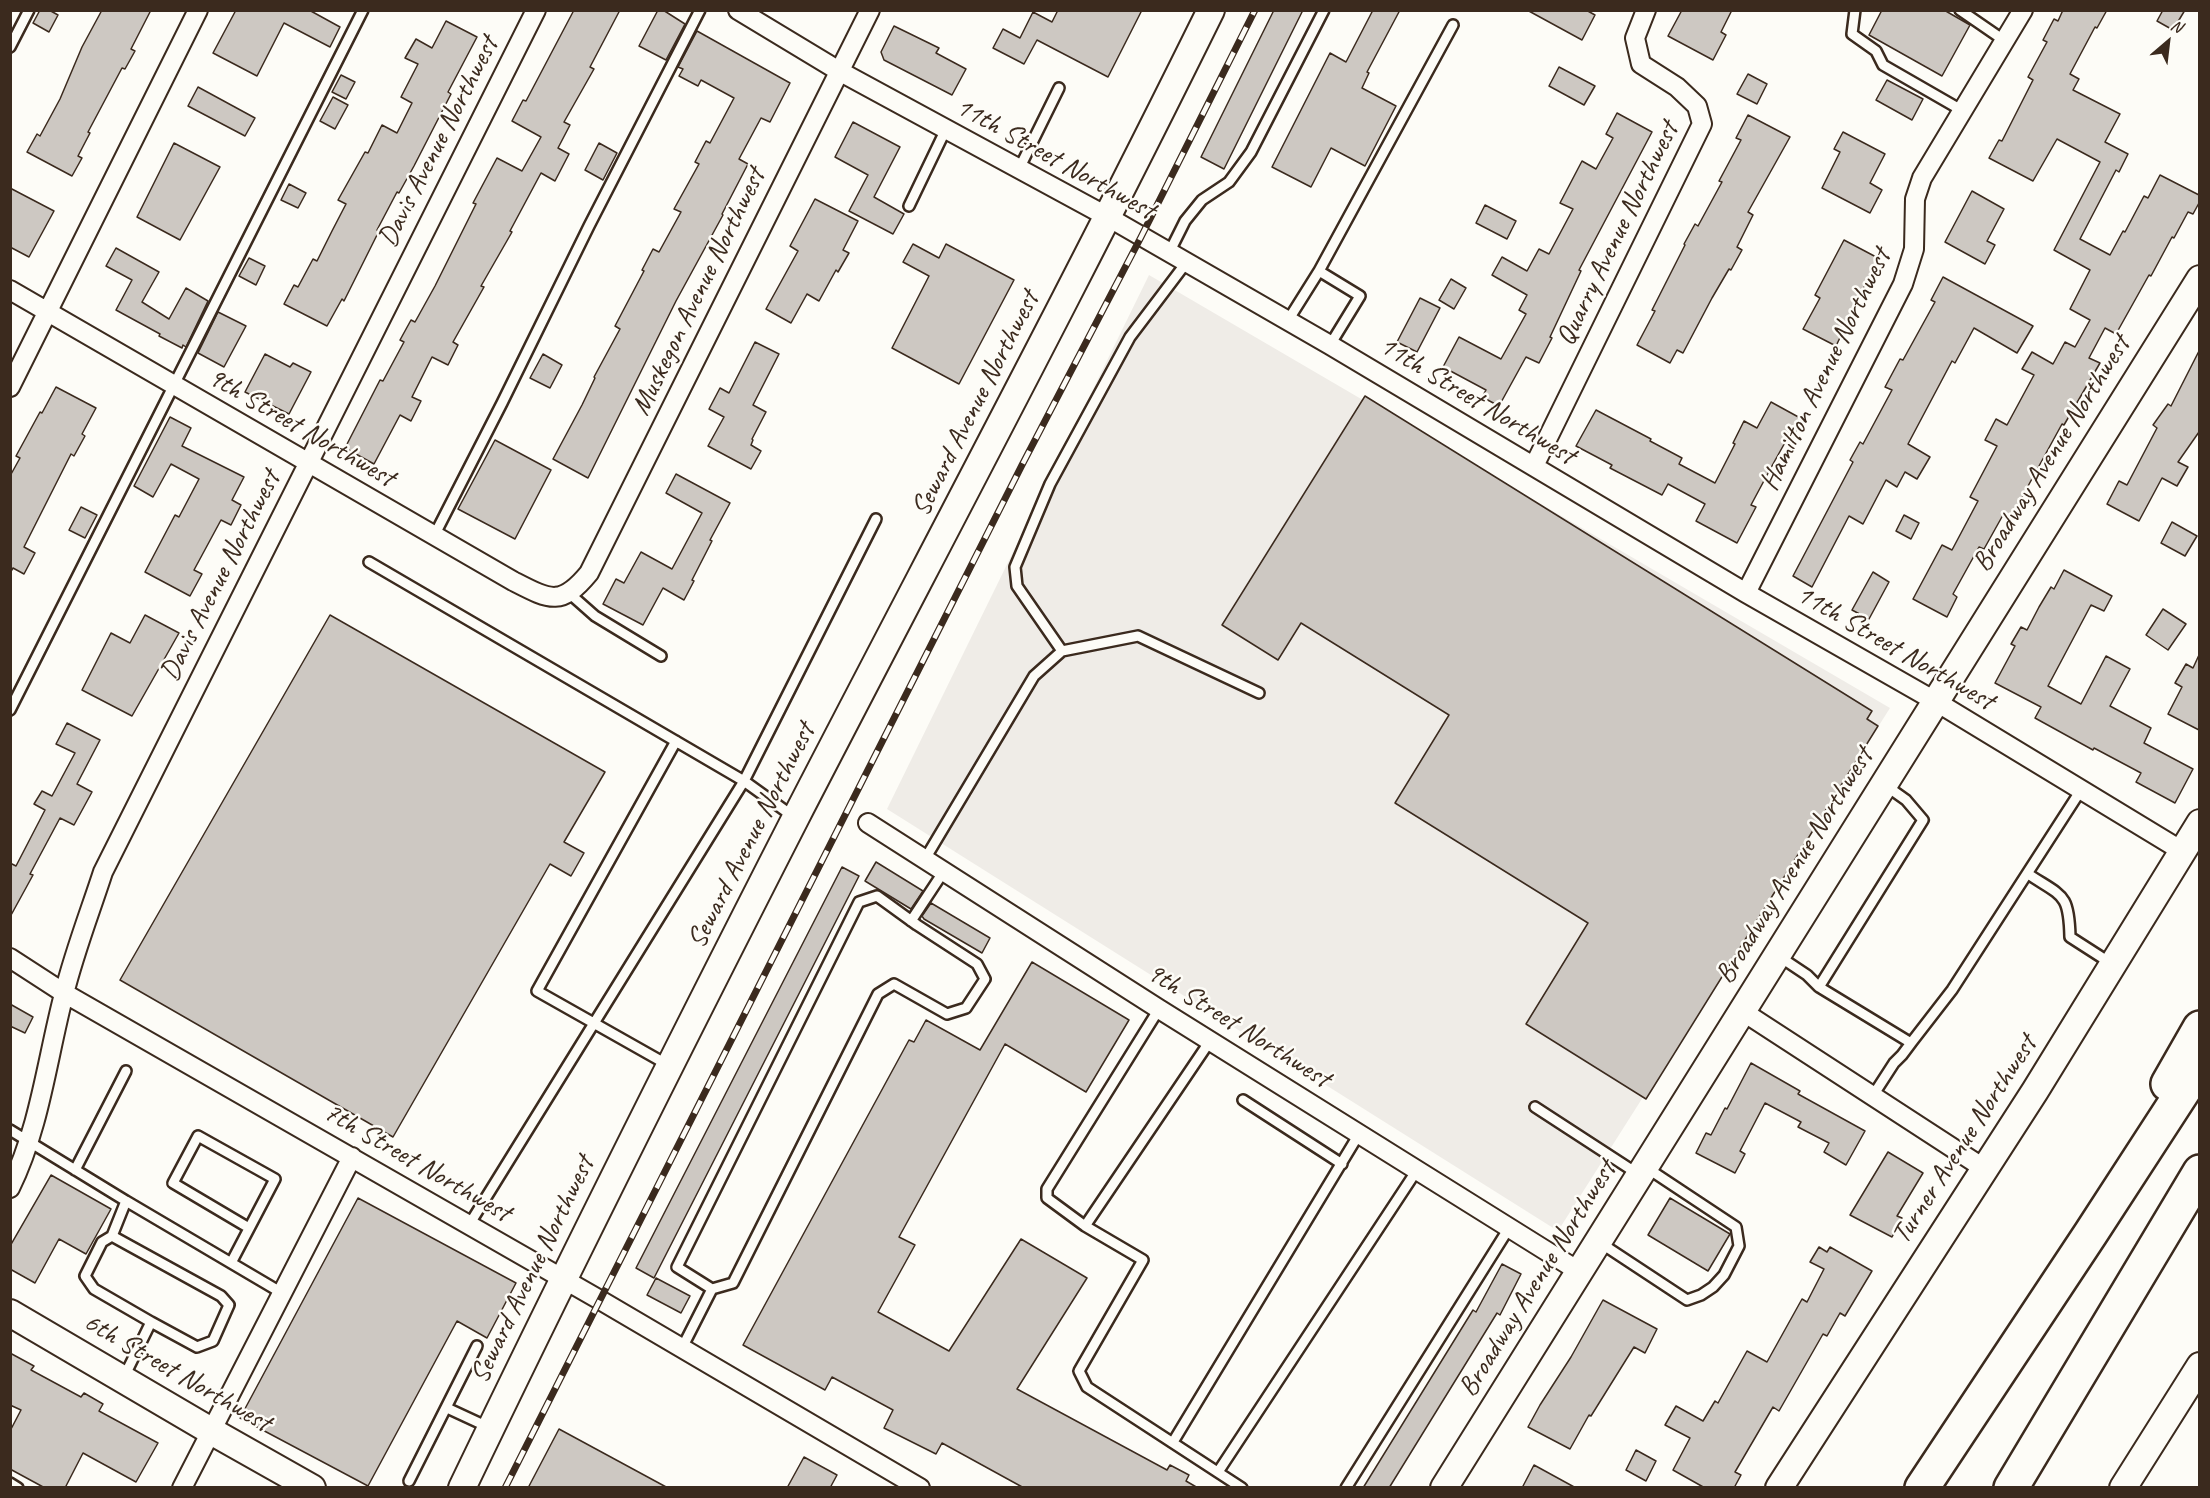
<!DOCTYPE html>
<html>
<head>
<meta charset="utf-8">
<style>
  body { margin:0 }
  #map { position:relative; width:2210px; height:1498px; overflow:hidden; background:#fdfcf7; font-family:Caveat,sans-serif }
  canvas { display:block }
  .frame { position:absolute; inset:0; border:12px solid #3b2a1e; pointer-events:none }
  .north { position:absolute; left:2138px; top:12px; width:60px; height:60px; -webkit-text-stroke:4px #fdfcf7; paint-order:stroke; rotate:28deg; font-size:16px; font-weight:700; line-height:24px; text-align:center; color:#3b2a1e }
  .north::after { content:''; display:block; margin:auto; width:21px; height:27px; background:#3b2a1e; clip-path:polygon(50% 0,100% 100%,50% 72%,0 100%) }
</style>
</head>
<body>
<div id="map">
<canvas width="2210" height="1498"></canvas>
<div class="frame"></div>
<div class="north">N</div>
</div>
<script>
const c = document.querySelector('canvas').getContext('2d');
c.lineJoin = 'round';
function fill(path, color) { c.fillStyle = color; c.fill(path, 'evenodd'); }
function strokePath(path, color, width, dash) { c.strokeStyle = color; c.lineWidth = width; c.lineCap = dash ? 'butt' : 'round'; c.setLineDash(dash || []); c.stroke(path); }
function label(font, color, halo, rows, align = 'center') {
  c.font = font + ' Caveat,sans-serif'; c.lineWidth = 5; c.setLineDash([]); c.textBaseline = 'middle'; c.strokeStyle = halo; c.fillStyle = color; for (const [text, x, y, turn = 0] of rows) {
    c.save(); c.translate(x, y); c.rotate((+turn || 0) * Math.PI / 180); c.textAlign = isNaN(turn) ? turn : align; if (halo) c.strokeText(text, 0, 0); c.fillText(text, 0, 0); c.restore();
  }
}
fill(new Path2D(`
  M1149,275L1890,708L1558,1231L887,809Z`), '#efece7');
const building = new Path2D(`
  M40,10H49L58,15L49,32L33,23Z
  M102,10H151L131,49L135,51L125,69L122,68L88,132L90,133L78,156L82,158L72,176L27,152L37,134L40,136L60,99L82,47Z
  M236,10H309L340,27L330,47L284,23L257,76L213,53Z
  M574,10H620L590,67L594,69L564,122L570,125L558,148L569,154L555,181L541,173L510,231L512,232L481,286L484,287L453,342L458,345L448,365L432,357L412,397L421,401L411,421L400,415L374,464L345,448L380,380L383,381L404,342L400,340L411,320L415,322L435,286L476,204L473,203L497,158L522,171L541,137L512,121L523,100L526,101Z
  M658,10H663L685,24L666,60L639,46Z
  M1058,10H1142L1108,77L1037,40L1024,64L993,48L1003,29L1020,38L1033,12L1052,22Z
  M1274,10H1303L1224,169L1201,157Z
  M1373,10H1400L1367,72L1369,73L1362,88L1396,106L1365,166L1331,148L1311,187L1272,167L1330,53L1346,62Z
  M1527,10H1586L1595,15L1582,40Z
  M1682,10H1732L1721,32L1726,35L1713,60L1668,36Z
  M1882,10H1944L1970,25L1942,76L1869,35Z
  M2063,10H2107L2097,28L2095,27L2070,74L2079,79L2073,90L2120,114L2105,142L2128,154L2119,172L2116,170L2080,239L2110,255L2123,231L2125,232L2144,196L2148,198L2160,175L2199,195V203L2193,214L2188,212L2174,238L2172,237L2151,276L2149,275L2116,334L2105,328L2089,358L2100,363L2064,425L2062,424L2010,519L2003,515L1984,549L1979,547L1953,594L1957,597L1947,617L1913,599L1942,545L1952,550L1978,501L1970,497L1997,446L1985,440L1996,419L2007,425L2034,375L2022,369L2032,352L2053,364L2065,342L2075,347L2090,320L2070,309L2090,270L2054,250L2100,162L2057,139L2033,181L1989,158L1999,140L2002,141L2033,80L2028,77L2047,42L2043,40L2054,19L2058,21Z
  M2163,10H2185L2173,30L2157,21Z
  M446,21L477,37L448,92L451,94L414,166L399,193L397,192L377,230L379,231L344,301L342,299L327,326L284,304L294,285L298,287L313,259L317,261L332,231L346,204L338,200L365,152L368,153L382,125L397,133L412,103L401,97L418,64L405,58L416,39L432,48Z
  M894,26L939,48L936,53L966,69L952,95L884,60L881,52Z
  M697,31L790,83L770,122L761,118L739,159L748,164L722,214L723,215L676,301L588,478L553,459L582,405L595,378L594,377L620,329L615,326L644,271L642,270L653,249L659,252L681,212L674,209L699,164L695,162L706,141L710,143L734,98L701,80L698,86L679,76L683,69L678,67Z
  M1559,67L1595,86L1584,105L1549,86Z
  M1748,74L1767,84L1757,104L1737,94Z
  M341,75L355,82L346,99L332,92Z
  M1887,80L1923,99L1912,120L1876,100Z
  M198,87L255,118L245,136L188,106Z
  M333,97L348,105L335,129L320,121Z
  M1617,113L1652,132L1579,270L1581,271L1550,337L1552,338L1539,363L1526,357L1499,406L1482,397L1486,390L1443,367L1459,337L1501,359L1526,314L1519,310L1527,295L1492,275L1502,257L1527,271L1539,249L1549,254L1573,209L1560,203L1582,161L1596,169L1613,138L1606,134Z
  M1748,115L1790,137L1748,212L1753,215L1737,247L1742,250L1731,270L1729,269L1712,298L1683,353L1677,350L1670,363L1637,345L1655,311L1652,310L1685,245L1684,244L1695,224L1698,226L1722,182L1719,181L1741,140L1736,138Z
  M853,122L900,147L874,197L904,214L893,234L849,211L868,175L835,157Z
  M1843,132L1885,154L1870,183L1882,190L1870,213L1822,188L1840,152L1834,149Z
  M174,143L220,167L180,240L137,217Z
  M599,143L617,153L603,180L585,170Z
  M289,184L306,193L298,208L281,200Z
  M10,188L54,211L29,257L10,247Z
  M1972,191L2004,209L1987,241L1995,245L1985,264L1945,242Z
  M815,199L858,221L843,250L849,253L838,272L836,270L819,301L807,294L791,323L766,309L798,251L790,246Z
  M1485,205L1516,221L1507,239L1476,223Z
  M1844,240L1878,258L1836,346L1803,329L1820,298L1815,295Z
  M913,244L939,258L946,244L1014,280L959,384L892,348L929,276L903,262Z
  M116,248L159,272L142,302L169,319L186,288L208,301L186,347L183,345L182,348L159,336L160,334L116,310L132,280L106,266Z
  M249,258L265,266L256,285L239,276Z
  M1943,277L2033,326L2017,353L1974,328L1955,363L1952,361L1908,444L1930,457L1917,479L1905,472L1897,487L1886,480L1863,524L1849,516L1812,587L1793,576L1853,462L1850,460L1860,442L1863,444L1892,390L1885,387L1900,359L1903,360L1935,302L1931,300Z
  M1451,279L1466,288L1454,309L1439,300Z
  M1420,298L1440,308L1417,352L1397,342Z
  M218,312L246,326L224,367L198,353Z
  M755,342L779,354L753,405L766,412L752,439L753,440L751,445L761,451L751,469L708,446L724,417L709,409L720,388L729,393Z
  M2199,351V432L2178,462L2188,467L2177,486L2162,478L2139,521L2107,504L2119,481L2127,485L2157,428L2153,425L2168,404L2171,406Z
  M265,354L290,367L293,363L311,372L289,414L245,392Z
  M543,354L562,365L550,388L530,378Z
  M56,387L96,408L82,434L85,436L74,456L71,454L24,547L35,553L24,574L13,568L10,573V476L20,458L16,456L40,412L42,413Z
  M1365,396L1872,711L1867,719L1878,726L1646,1099L1526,1024L1588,923L1395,803L1449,715L1301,623L1278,660L1222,625Z
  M1771,402L1802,419L1791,441L1787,439L1773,464L1751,505L1756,507L1737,543L1696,521L1705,504L1668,484L1662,495L1610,468L1612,465L1576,446L1596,410L1651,439L1650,441L1682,458L1679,464L1715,483L1735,444L1733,443L1744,421L1757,428Z
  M170,417L191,428L182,446L244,477L232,500L241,505L231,525L221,520L194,570L202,574L190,596L145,572L175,515L179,517L199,479L171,464L153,497L134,486Z
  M495,440L551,470L515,539L458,509Z
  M676,474L730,503L710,540L712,541L692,580L694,581L684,600L663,588L643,625L603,604L616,579L624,583L641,552L672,569L702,513L666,493Z
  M81,507L97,515L85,538L69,530Z
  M1904,515L1919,523L1911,539L1896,531Z
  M2172,522L2197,536L2185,556L2161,543Z
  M2064,570L2112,596L2104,611L2091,605L2048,686L2081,704L2106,656L2130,669L2110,706L2151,728L2144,743L2193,769L2175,803L2136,782L2141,773L2094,748L2093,750L2035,718L2041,707L1995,683L2015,646L2011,644L2021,627L2027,630L2039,607L2051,587L2054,589Z
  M1873,572L1889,582L1869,619L1852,610Z
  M2163,609L2186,624L2168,650L2146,635Z
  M145,615L179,633L132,716L82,690L111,633L130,643Z
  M330,615L605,772L564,842L584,853L571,876L550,864L393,1137L120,980Z
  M2199,655V730L2168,714L2182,687L2175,683L2186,664L2193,668Z
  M67,723L100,740L77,784L92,792L74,825L60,818L30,874L33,875L10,917V863L16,866L45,810L34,804L42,791L52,796L75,753L56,744Z
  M876,862L923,891L911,909L865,881Z
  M842,867L859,876L654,1278L636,1268Z
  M931,903L990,938L982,953L924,919L922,916Z
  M1032,962L1129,1020L1086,1092L1005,1044L899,1237L915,1245L878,1312L949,1351L1021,1239L1087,1278L1017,1389L1167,1470L1170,1465L1189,1475L1186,1481L1198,1488H1024L942,1443L936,1454L884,1428L893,1410L832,1377L825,1390L743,1345L909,1040L914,1042L926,1020L980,1050Z
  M10,1004L33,1017L25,1033L10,1026Z
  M1751,1063L1800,1091L1798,1094L1865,1131L1846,1165L1824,1152L1829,1143L1798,1127L1801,1122L1765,1103L1740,1151L1745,1154L1735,1173L1696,1153L1706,1133L1711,1135L1725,1108L1727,1109Z
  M1888,1152L1923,1173L1897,1216L1902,1218L1892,1237L1850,1215Z
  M51,1175L111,1209L86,1254L59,1239L35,1283L10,1269V1246Z
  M358,1198L516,1283L487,1338L457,1321L368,1486L240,1418Z
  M1670,1198L1730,1234L1708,1271L1648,1235Z
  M1819,1247L1827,1252L1830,1247L1872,1271L1845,1316L1840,1313L1827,1336L1823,1334L1779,1411L1773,1407L1735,1472L1741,1475L1734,1488H1705L1673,1470L1690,1438L1665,1425L1676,1406L1703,1421L1715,1401L1718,1403L1747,1351L1767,1362L1802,1299L1807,1302L1824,1269L1810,1262Z
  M1502,1264L1521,1274L1500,1315L1497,1313L1389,1488H1363L1473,1310L1476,1312Z
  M656,1278L690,1296L681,1313L647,1295Z
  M1603,1300L1657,1329L1645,1353L1634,1347L1591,1416L1589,1415L1570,1449L1528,1427L1540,1405L1571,1357Z
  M10,1353L34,1366L31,1370L81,1397L84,1393L103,1404L99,1411L158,1443L136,1482L83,1453L65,1488H45L10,1469V1431L21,1410L10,1405Z
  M559,1429L668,1488H528Z
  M1636,1450L1656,1461L1646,1481L1626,1470Z
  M804,1457L837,1475L830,1488H787Z
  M1534,1465L1576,1488H1522Z`);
fill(building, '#cdc8c2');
strokePath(building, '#3b2a1e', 1.5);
const lane = new Path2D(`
  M1855,10L1852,34L1876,51L1883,65L1963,111
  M1960,10L2005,41
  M10,47L29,10
  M1019,169L1059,88
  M909,206L946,129
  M1169,253L1185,221L1202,200L1229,182L1251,152L1324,10
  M1319,271L1453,25
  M1287,322L1319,271L1360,296L1330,345
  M434,536L502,403L589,226L700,10
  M369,562L744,781L876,519
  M569,593L595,616L661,656
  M1062,651L1017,586L1015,567L1050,484L1130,337L1186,263
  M10,710L363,10
  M925,859L1034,676L1062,651L1138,636L1259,693
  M2028,874C2063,897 2069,893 2070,937L2112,964
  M911,921L944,871
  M1780,957L1807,975L1819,987L1923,820L1906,800L1885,785
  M1819,987L1911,1043L1902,1055L1894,1063L1872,1097
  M1210,1041L1085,1226L1143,1260L1079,1371L1087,1387L1242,1488
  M1911,1043L1952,990L2081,790
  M668,1065L537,991L676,741
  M1243,1100L1342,1164
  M1535,1107L1638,1174
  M10,1130L126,1201L112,1236
  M75,1170L126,1071
  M126,1201L282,1293
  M469,1225L744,781L794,817
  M1085,1226L1047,1198V1189L1159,1009
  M1599,1242L1687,1300L1701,1295L1713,1287L1724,1275L1739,1246L1736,1227L1647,1168
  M231,1263L275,1179L198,1136L173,1183L249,1228
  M682,1348L712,1289L677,1267L859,902L877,896L917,925L977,964L985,979L966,1008L947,1014L894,984L878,994L733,1283L712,1289
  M124,1377L151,1322L197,1347L213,1341L229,1305L221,1296L112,1236L102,1242L85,1276L94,1289L151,1322
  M447,1408L488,1427
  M1173,1442L1359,1134
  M1218,1472L1417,1170
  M409,1481L477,1346
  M10,1483L18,1488
  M1346,1488L1509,1228`);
const street = new Path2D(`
  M738,10L839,71L1108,217L1330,345L1746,593L1935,701L2182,851
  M10,290L513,581C550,600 561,607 589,573L870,10
  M10,387L198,10
  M1534,466L1702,124L1697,106L1677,87L1641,64L1635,38L1646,10
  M1746,593L1903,284L1914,249L1915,199L1922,178L2023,10
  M868,823L1159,1009L1580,1272
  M10,958L64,993L600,1300L920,1488
  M1742,1011L1985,1169
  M10,1188C40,1127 47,1059 64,994C74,953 90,912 103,872L536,10
  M182,1488L352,1157`);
const secondary = new Path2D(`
  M10,1313L211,1431L312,1488
  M462,1488C570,1263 682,1040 796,817C935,548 1077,282 1211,10
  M1444,1488L2200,279
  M1779,1488L2035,1091L2200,823
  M2123,1488L2200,1366`);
const highway = new Path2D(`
  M2168,1084L2200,1028
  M1922,1488L2091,1233L2200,1065
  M2011,1488L2200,1172`);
strokePath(lane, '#3b2a1e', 14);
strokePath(street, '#3b2a1e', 22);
strokePath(secondary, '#3b2a1e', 30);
strokePath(highway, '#3b2a1e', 38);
strokePath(lane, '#fdfcf7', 9);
strokePath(street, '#fdfcf7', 18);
strokePath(secondary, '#fdfcf7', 26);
strokePath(highway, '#fdfcf7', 33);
const rail = new Path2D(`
  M505,1488L1022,465L1141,237L1255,10`);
strokePath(rail, '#3b2a1e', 7);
strokePath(rail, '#fdfcf7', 4.5, [14]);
label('28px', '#3b2a1e', '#fdfcf7', [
  ["Davis Avenue Northwest",439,142,-63],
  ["11th Street Northwest",1055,159,29],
  ["Quarry Avenue Northwest",1618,234,-64],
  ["Muskegon Avenue Northwest",699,292,-64],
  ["Hamilton Avenue Northwest",1826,370,-64],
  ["11th Street Northwest",1477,401,31],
  ["Seward Avenue Northwest",976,404,-63],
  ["9th Street Northwest",301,428,30],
  ["Broadway Avenue Northwest",2052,454,-58],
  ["Davis Avenue Northwest",221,576,-63],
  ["11th Street Northwest",1895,648,30],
  ["Seward Avenue Northwest",752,836,-63],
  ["Broadway Avenue Northwest",1795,866,-58],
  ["9th Street Northwest",1238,1026,32],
  ["Turner Avenue Northwest",1965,1140,-57],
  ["7th Street Northwest",417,1163,30],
  ["Seward Avenue Northwest",533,1270,-64],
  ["Broadway Avenue Northwest",1538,1279,-58],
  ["6th Street Northwest",177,1373,30]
]);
</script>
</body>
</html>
